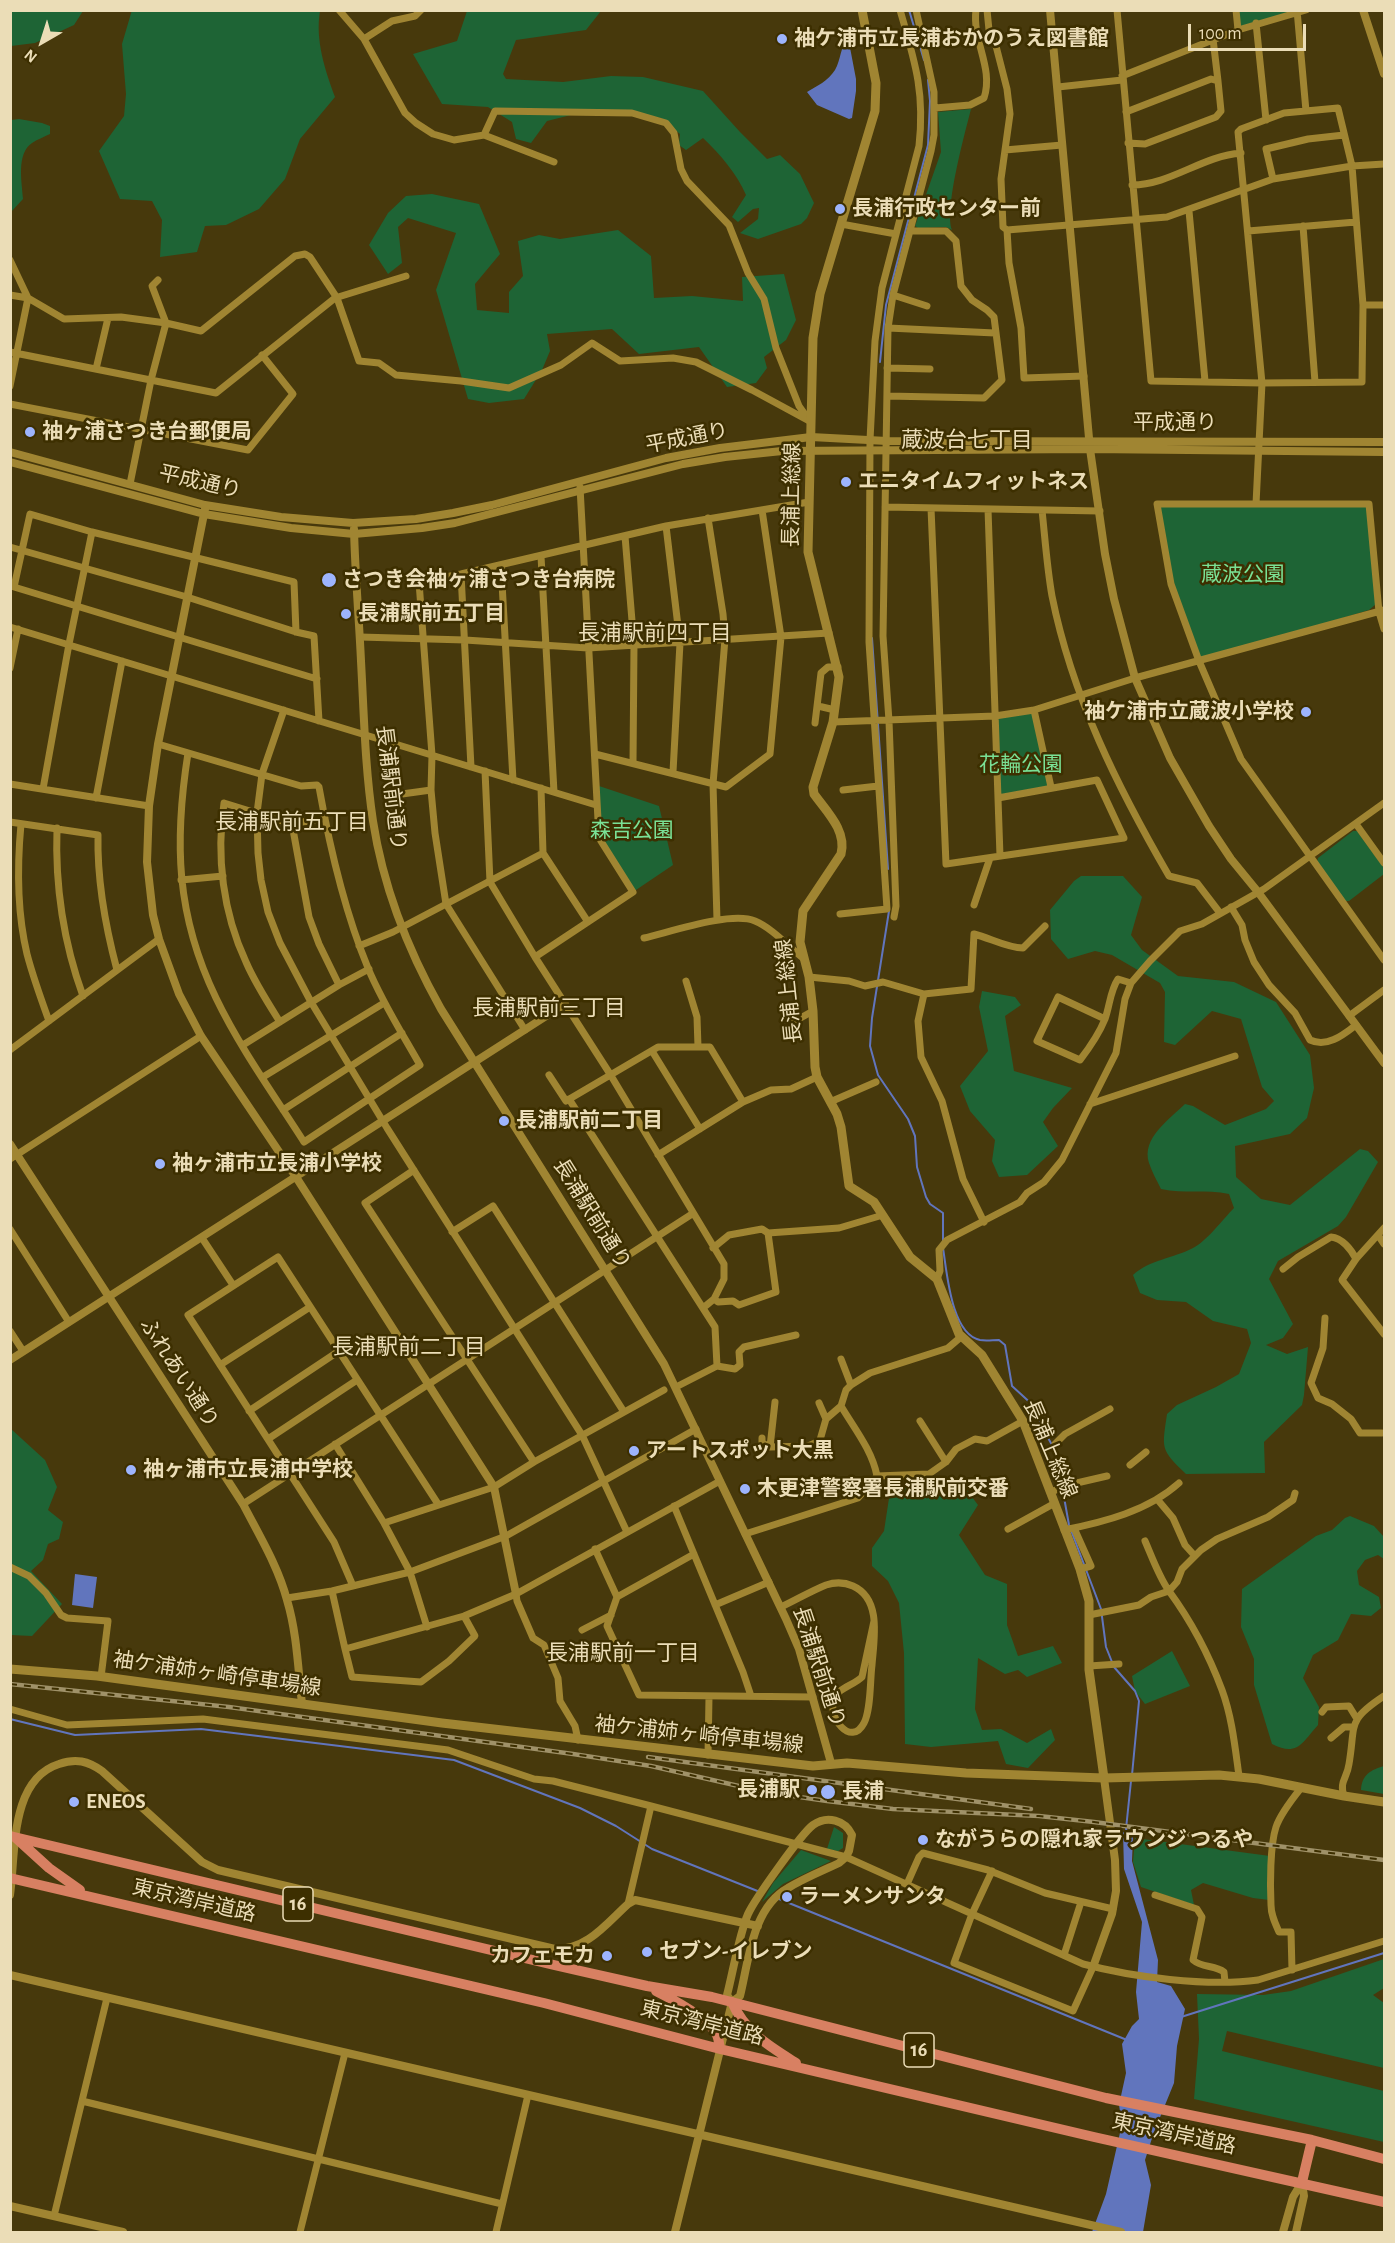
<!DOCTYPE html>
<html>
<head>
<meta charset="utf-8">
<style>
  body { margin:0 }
  #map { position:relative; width:1395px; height:2243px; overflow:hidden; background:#47390c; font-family:"Alegreya Sans",sans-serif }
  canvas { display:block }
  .frame { position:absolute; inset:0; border:12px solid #ebddb7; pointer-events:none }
  .north { position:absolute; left:12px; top:12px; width:60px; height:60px; -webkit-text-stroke:4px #3d2f00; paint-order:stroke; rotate:219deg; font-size:16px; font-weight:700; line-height:24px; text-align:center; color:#ebddb7 }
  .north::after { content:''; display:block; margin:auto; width:21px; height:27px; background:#ebddb7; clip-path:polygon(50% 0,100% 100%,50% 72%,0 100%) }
  .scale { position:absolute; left:1188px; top:24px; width:118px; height:27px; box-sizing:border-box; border:3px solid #ebddb7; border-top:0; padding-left:8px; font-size:18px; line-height:21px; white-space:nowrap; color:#ebddb7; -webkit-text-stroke:4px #3d2f00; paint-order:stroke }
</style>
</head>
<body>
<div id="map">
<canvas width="1395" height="2243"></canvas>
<div class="frame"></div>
<div class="north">N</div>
<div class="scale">100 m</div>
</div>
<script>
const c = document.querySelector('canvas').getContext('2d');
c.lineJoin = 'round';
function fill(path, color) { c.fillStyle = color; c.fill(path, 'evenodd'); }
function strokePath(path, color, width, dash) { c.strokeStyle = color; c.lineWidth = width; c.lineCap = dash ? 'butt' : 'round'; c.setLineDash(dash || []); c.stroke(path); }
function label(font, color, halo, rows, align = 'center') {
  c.font = font + ' "Alegreya Sans","Noto Sans JP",sans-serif'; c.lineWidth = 5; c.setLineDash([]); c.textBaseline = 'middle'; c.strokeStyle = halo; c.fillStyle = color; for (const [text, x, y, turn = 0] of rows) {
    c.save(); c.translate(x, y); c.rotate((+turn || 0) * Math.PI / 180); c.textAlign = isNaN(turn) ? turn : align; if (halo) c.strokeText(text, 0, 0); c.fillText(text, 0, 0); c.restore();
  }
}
fill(new Path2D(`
  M132,10L320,11C315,40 325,70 335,97L300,139L285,179L259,209L226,225L205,226L197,252L160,257L162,220L152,201L120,199L99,151L124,116L126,94L122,44Z
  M1297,10L1238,30L1236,11Z
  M10,11L11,10L83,11L74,25L35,43L11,46Z
  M467,11H601L586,30L516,40L503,74L506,79L563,82L611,76L643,77L703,91L740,132L767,159L780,155L800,174L814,203L807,218L801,224L758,239L740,233L758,219L759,208L753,209L738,222L732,217L746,195C737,174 720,154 703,138L686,150L679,145L680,134L661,118L595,109L547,121L531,143L516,139L512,122L488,107L442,104L413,54L457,41Z
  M971,109C965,133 944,209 952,230L946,227L918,228L915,226L941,152L938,112Z
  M19,119L42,123L50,126V134C44,137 38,139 32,143C16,154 22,182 23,199L11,212V120Z
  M432,194L479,204L500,254L475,284L477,310L509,313V292L523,276L518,241L539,235L560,239L618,230L651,256L654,298L692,296L743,301L742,277L784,274L796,320L786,340L764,357L767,368L756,383L727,387L699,347L639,354L612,329L547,334L550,351L542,370L524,399L489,403L468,399L436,290L456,233L408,218L398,227L402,263L388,274L369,245L388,213L406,196Z
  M1157,504H1369L1376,604L1369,610L1199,661L1171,584Z
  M1034,710L1051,787L998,798L995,716Z
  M596,785L659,806L673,865L633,892L599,838Z
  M1353,831H1357L1384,868V874L1349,901H1344L1316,865L1318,858Z
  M1081,876H1123L1142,897L1131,935L1142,950L1178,976L1234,982L1276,1002L1310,1055L1314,1088L1307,1118L1290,1134L1235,1146L1236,1177L1261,1199L1290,1205L1360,1149L1368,1151L1378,1162L1346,1217L1338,1226L1278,1261L1269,1279L1293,1324L1283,1338L1266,1345L1287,1354L1308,1347L1304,1395L1302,1405L1264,1442L1265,1473L1186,1474C1160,1449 1162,1449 1167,1414L1177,1405L1216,1387L1239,1374L1251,1343L1247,1329L1213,1321L1186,1302L1157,1300L1140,1293L1133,1275C1149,1260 1174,1258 1193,1248C1207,1241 1223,1219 1234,1208L1229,1194C1206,1189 1184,1194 1161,1189C1157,1181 1152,1172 1149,1163C1141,1138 1170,1119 1185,1104L1193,1106L1225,1125L1266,1109L1274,1101L1262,1087L1241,1019L1212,1011L1175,1045L1164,1042L1165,992L1160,983L1112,955L1095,951L1068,959L1051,939L1050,910L1074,881Z
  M982,991L1015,997L1021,1005L1005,1016L1014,1071L1072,1088L1053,1108L1043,1122L1058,1146L1027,1175L999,1177L992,1161L995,1140L970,1111L960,1086L988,1051L979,1007Z
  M10,1428L45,1460L57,1487L48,1510L63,1522L59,1539L48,1544L43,1560L31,1571L62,1604L32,1636L11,1635Z
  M891,1485L916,1486L955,1496L966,1489L978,1505L959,1535L985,1575L1007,1584V1625L1018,1656L1053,1646L1062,1663L1027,1677L1018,1670L1005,1674L978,1658L975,1709L982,1730L1001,1729L1027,1743L1051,1729L1055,1740L1028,1768L1006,1764L998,1741L931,1747L905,1744L904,1653L899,1603L888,1581L872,1566V1548L884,1531Z
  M1350,1516L1374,1526L1384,1537V1559L1378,1555L1365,1560L1357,1571L1359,1585L1379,1597L1381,1608L1371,1616L1351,1614L1338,1640L1313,1655L1303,1678L1319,1707L1318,1725C1302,1743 1297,1757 1272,1744L1254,1685V1659L1241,1627L1242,1589L1316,1536L1332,1530L1345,1518Z
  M1172,1651L1190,1686L1145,1704L1135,1691L1132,1676Z
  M1384,1766V1794L1361,1790C1362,1774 1371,1770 1384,1766Z
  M834,1827L843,1833V1848L838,1851L827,1849Z
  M1135,1838L1270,1856L1269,1900L1253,1898L1203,1883L1191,1890L1194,1905L1141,1887L1133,1862Z
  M801,1850L831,1861L783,1884L762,1902L773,1883Z
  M1384,1959V1988L1373,1995L1384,2003V2068L1227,2031L1222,2051L1384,2091V2142L1194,2099L1199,2039L1197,1994L1263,1995L1291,1991Z`), '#1e6435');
fill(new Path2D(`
  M848,37L856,79V91L852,118L849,119L817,105L807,92C817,86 828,81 835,70C841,59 840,48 848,37Z
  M75,1574L97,1577L93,1608L72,1605Z
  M1123,1832L1133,1836L1132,1861L1158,1960L1157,1982L1171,1986L1185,2009L1177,2046L1174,2083L1154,2132L1145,2160L1151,2185L1143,2232H1092L1106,2194L1122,2124L1119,2105L1126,2073L1122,2044L1132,2026L1139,2019L1136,1992L1142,1922L1124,1869Z`), '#6175bd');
strokePath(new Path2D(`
  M909,10L924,60
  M880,362L886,305L928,145L930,101L928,80
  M872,638L888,869
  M889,911L872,1018L870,1046L878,1075L908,1119L915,1136L917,1167L926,1197L930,1204L943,1213V1242
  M943,1248C947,1272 951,1334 980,1340C986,1341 993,1340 999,1340L1005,1345L1012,1386L1035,1407L1042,1427L1052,1445L1060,1475L1069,1525L1101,1609L1106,1647L1112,1662
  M1114,1667L1135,1691L1139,1701L1132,1775
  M10,1719L75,1735L201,1729L454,1760L580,1808L616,1826L652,1849L760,1892
  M1128,1834L1126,1829L1131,1781
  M779,1899L1127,2040
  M1181,2017L1384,1953`), '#6175bd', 2);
strokePath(new Path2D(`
  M339,10L364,39L405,113L416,123L433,134L454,140L484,135L554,162
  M987,10L989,30L996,46L1007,89L1010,114L1001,179L1003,227L1007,230L1009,263L1021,328L1024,378L1084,376
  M1117,10L1151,381L1262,383L1362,382L1363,305L1352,166L1338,108L1284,113L1241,129L1238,132L1262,383L1256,504
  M1236,10L1238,30
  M1297,10L1306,111
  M1256,23L1266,120
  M364,39L392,21L415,16L421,10
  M1213,39L1218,81
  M1122,76L1238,30L1306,10
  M1058,87L1122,80
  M935,108L970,105L984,98C994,68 972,41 976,10
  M1126,112L1211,79L1218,81L1221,111L1216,117L1145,144L1128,143
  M484,135L495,111L632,113L666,123L674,133L681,169L687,181L729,225L748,273L764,299L776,348L799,406L809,420
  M1005,150L1062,145
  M1273,179L1266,149L1308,139L1344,135
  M1132,185C1170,185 1202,156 1241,153
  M1189,211L1205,381
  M841,224L896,234
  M1303,226L1315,382
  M1007,230L1167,217L1273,179L1352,166L1384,164
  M1248,231L1356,222
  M10,260L28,298L10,386
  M10,295L28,298L64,319L121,317L166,323L201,331L295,256L305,254L310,257L337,298L359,361L379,363L396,375L461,381L509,388L561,365L592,343L620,361L673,358L696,362L752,390L811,422
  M893,295L927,306
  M1363,305H1384
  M888,328L995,333
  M10,352L216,393L335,298L406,276
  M887,368L930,369
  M96,369L108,318
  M887,396L984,398L1002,380L994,317L987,310L972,300L961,286L956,241L946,231H911
  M10,404L248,450L293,394L262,355
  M130,484L151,380L166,323L152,286L158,280
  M885,507L1100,511
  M931,508L946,864L1124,838L1097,780L998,798
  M988,509L1000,856
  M1042,510C1045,538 1047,568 1052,596C1072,696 1118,788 1169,876L1197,883L1220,913
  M708,518L723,614L725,639L713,784L717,920
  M666,526L680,643L673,772
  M625,536L634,645L633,763
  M10,547L187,597L296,632L314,636L319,721
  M541,556L554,792
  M501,565L513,780
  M461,574L471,767
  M10,627L596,805
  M1384,629L1379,612L1369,504H1157L1171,584L1199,661L1241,759L1384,960
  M296,632L294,582L92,532L30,514L14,587L317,679
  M360,637L465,640L588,648L829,633
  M10,668L18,629
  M818,706L835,710
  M284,710L262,774L257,813L258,853L261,880L268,912L280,943L311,1002L387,1128L582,1435L627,1532
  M1034,710L1051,787
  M833,722L995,716L1034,710L1135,678L1384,610
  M815,723L821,673L828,667H838
  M158,744L301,786L317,785L319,787C330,849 344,910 368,968C382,1002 402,1033 420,1065L304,1142C274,1095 240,1048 216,998C176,915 174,842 188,753
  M595,754L726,787L770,754L781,637L762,510
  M485,771L490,882L535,957L610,1074L724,1264V1279L714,1299
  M10,784L149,806
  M541,788L543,853L588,922
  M43,789L69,644L92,532
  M843,790L878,786
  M402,794L431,790
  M96,798L122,661
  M10,822L98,835C97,882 105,925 117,970
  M21,824C17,867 17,912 27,954C33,977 41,999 49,1021
  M292,824L309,917L319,944L339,985
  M1356,824L1384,863
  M57,828C55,886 63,941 83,996
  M181,880L223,876
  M974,905L990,858
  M1231,907L1242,925L1245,940L1254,962L1269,985L1295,1013L1310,1040C1327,1048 1343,1035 1356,1025
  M840,914L887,909L869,642L870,440L875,341L882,288L919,146C925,92 915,62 900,10
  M894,917L896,906L889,721L883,636L888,328L893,295L931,151L934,135V92L916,10
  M644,938C670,932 731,911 755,921C772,928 788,946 803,958
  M359,946L393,932L543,853
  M535,957L633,892L599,838L580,487
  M809,977L849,981L865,986L883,982L924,994L971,989L974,934C990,938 1007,948 1023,948L1045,926
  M686,981L697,1017L698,1047
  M924,994L918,1021L921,1057L942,1101L963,1179L984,1222
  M1349,1016L1384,990
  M1105,1019L1058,997L1037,1041L1080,1060C1090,1047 1099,1034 1105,1019C1110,1005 1110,991 1118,979L1131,983
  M795,1021L813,1011
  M280,1022C268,1003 255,983 246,962C223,913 216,856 224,803L292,824L325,818
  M525,1030L446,904L435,833L431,790L432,755L419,582L461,574L666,526L809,502
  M243,1045L339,985L369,969
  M10,1050L159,939
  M652,1051L700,1129
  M549,1075L566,1101L658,1047H710L743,1102
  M263,1077L384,1003
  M569,1099L715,1327L717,1366L676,1387
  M830,1102L876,1082
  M1090,1104L1235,1056
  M283,1110L402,1033
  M658,1155L743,1102L771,1090L791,1089L817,1077
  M10,1159L201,1036
  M414,1170L365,1203L534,1462
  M1384,1228L1356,1259L1342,1280L1384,1334
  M10,1229L69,1322
  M452,1232L493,1206L624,1412
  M1378,1235L1384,1244
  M202,1238L233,1285
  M713,1248L729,1235L762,1229L768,1233L839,1228L883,1215
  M1283,1269L1298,1257L1331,1237C1342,1238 1351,1249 1356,1259
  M937,1279L940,1271L939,1250L947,1240L1020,1202L1027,1193L1044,1182L1062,1160L1116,1053L1125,999L1131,983L1150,961L1180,931L1202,924L1264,889L1384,803
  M703,1308L714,1299L718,1302L733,1301L739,1305L776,1292L768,1233
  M1325,1318L1323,1348L1311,1383L1318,1398L1332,1404L1351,1419L1360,1433H1382
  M10,1331L23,1351
  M841,1359L851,1385
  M220,1365L310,1307
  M717,1366L735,1369L740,1365L739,1352L744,1347L796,1335
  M819,1403L826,1419
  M841,1406C854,1428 872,1450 877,1476
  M249,1411L339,1351
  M920,1421L946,1462
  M762,1438V1443L770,1447L808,1446L815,1443L820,1440L826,1419L841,1406L846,1390L851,1385L870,1373L948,1348L962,1336
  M268,1439L357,1380
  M335,1444L384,1523L410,1572L427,1627
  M1055,1444L1065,1434L1110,1409
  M770,1447L775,1402
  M1130,1465L1146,1452
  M1051,1492L1068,1485L1107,1476
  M1157,1499L1173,1518L1185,1545L1194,1555
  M243,1504L692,1214
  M674,1506L743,1672L751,1696
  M384,1523L494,1487L534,1462L664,1390
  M1074,1528L1091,1566L1080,1569
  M1008,1529L1055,1503
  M1064,1530C1104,1522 1148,1511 1179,1483
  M745,1534L858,1498L877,1476L929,1474L946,1462L956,1449L975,1439L987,1441L1023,1421
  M1145,1541C1152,1557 1159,1577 1169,1591C1191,1621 1209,1655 1222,1690C1232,1717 1235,1747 1239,1776
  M595,1549L617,1597
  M694,1554L617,1597L607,1626L639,1695L813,1697
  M10,1567L29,1576L46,1593L61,1615L67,1618L108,1621L101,1677
  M353,1586L334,1542L188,1315L278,1257L438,1504
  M332,1591L345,1649
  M516,1594L517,1601L533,1638L544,1645L558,1678L560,1701L575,1726L578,1740
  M287,1598L332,1591L410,1572L506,1536L696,1429
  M715,1605L769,1582
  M781,1607C796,1600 811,1591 826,1585C835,1582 844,1582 853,1586C882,1599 874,1639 872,1665C870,1680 871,1710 864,1723C851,1748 827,1717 834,1699C838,1688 854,1685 862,1677L874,1621
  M1089,1615L1139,1605L1151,1597L1169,1591L1177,1582L1182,1569L1201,1550L1217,1539L1268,1517L1293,1500L1295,1493
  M464,1616L475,1636L449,1661L421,1682L352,1677L345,1649L464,1616L516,1594L720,1481
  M582,1630L611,1615
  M1089,1666L1119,1664
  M10,1709L67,1725L203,1719L448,1750L534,1779L553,1781L651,1806L846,1857L1083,1964C1132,1977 1207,1987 1258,1980L1384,1941
  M1322,1712L1326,1707L1349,1706L1357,1719
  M1331,1738L1344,1727H1353
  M708,1755L709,1697
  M1344,1796C1339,1781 1347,1779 1349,1764C1356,1724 1346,1721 1384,1696
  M992,1871L972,1914L954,1963L1073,2011L1093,1967
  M907,1884L919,1857L923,1853L988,1870L1045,1893L1113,1909
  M1155,1895L1197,1909L1202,1917L1193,1960C1202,1968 1215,1965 1224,1972L1225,1982
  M628,1904L651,1806
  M1064,1955L1081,1902
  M1292,1970L1291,1932H1279C1275,1923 1271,1915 1271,1905C1270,1885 1270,1845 1276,1827C1280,1815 1293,1798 1301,1788
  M82,2101L502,2204
  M54,2216L107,1998
  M300,2232L345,2053
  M496,2232L528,2095`), '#a08532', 7);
strokePath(new Path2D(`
  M1050,10L1090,449L1105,554L1114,599L1135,678L1170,758L1209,826L1231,859L1258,892L1384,1063
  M1363,10L1384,74
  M10,452L205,505L281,517L353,523L416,519L453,513L492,505L666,458L720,448L811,437L887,441L1384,442
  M10,462L204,514L291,528L354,534L422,528L455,523L683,464L725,457L782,451L1090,449L1384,452
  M205,509L158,744L149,806L147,862L153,915L159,939L179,994L201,1036L296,1177L494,1487L516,1594
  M354,529C355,573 359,617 361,661C364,715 365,768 373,821C383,886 409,952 441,1009L664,1364L786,1619L799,1649L831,1763
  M10,1144L243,1504C259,1535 278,1566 287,1600C297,1633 298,1669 302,1704
  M10,1360L565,1004
  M10,1895C16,1854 9,1780 59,1764C76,1758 88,1761 102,1771L202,1862L218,1870L555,1949C587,1950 606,1924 628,1904L635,1900L758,1926
  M1093,1967L1112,1914L1116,1891L1115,1860L1104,1778
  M10,1975L1121,2232
  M10,2206L123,2232
  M675,2232L732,2002L740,1996C749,1960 752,1908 788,1888C804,1878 822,1871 839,1863L846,1857L849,1851L852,1835C845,1820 827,1815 813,1825C801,1834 755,1899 748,1914C739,1935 733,1972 727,1995L732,2002
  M1283,2232L1293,2197L1302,2182
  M1296,2232L1304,2196L1302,2183`), '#a08532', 8);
strokePath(new Path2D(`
  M862,10L876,83L875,111L820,294L813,338L808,552L839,677L833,722L813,787L814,794C827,812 847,831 841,854L803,911L800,942L809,977L813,1011L815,1067L817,1077L837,1114L841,1127L849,1186L874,1202L910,1257L937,1279L959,1334L982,1355L1023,1421L1080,1569L1089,1601V1670L1104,1778
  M10,1669L97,1676L442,1723L813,1766L847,1763L966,1773L1104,1778L1219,1775L1259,1779L1344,1796L1384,1802`), '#a08532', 9);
strokePath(new Path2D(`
  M10,1836L554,1965L647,1986L712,1997L1106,2098L1312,2140L1384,2159
  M16,1838L49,1868L80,1890
  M10,1878L544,2003L720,2049L1094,2137L1384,2202
  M656,1991C672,1999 709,2018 717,2035C719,2039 719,2045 720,2049
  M732,2002C745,2032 769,2046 796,2063
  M1302,2182L1312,2140`), '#d88062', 10);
const rail = new Path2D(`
  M10,1684L229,1707L573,1754L651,1766L765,1792L827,1801L893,1809L1039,1816L1094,1822L1384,1860
  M648,1757L1031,1809`);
strokePath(rail, '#9f9168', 4.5);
strokePath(rail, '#3d2f00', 2, [7]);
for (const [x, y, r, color] of [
  [782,39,6,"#9db4fd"],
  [840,209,6,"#9db4fd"],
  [30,432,6,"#9db4fd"],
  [846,482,6,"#9db4fd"],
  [329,580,8,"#9db4fd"],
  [346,614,6,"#9db4fd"],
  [1306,712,6,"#9db4fd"],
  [504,1121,6,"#9db4fd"],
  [160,1164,6,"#9db4fd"],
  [634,1451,6,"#9db4fd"],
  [131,1470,6,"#9db4fd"],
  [745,1489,6,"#9db4fd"],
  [812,1790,6,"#9db4fd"],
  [828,1792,8,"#9db4fd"],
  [74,1802,6,"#9db4fd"],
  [923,1840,6,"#9db4fd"],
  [787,1897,6,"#9db4fd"],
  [647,1952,6,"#9db4fd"],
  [607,1956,6,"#9db4fd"]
]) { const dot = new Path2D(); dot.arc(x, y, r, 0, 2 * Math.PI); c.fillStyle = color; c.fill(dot); strokePath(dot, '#3d2f00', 2); }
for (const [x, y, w] of [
  [298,1904,30],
  [919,2050,30]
]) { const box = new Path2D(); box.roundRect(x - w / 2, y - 17, w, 34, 4.5); c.fillStyle = '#3d2f00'; c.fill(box); strokePath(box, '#ebddb7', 1.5); }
label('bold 20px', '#ebddb7', null, [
  ["16",298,1904],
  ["16",919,2050]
]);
label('bold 21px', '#ebddb7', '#3d2f00', [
  ["袖ケ浦市立長浦おかのうえ図書館",794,39],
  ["長浦行政センター前",852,209],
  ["袖ヶ浦さつき台郵便局",42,432],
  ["エニタイムフィットネス",858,482],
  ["さつき会袖ヶ浦さつき台病院",342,580],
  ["長浦駅前五丁目",358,614],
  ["袖ケ浦市立蔵波小学校",1294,712,"right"],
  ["長浦駅前二丁目",516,1121],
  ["袖ヶ浦市立長浦小学校",172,1164],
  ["アートスポット大黒",646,1451],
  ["袖ヶ浦市立長浦中学校",143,1470],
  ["木更津警察署長浦駅前交番",757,1489],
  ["長浦駅",800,1790,"right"],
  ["長浦",842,1792],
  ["ENEOS",86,1802],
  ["ながうらの隠れ家ラウンジ つるや",935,1840],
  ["ラーメンサンタ",799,1897],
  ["セブン-イレブン",659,1952],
  ["カフェモカ",595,1956,"right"]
], 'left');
label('21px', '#ebddb7', '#3d2f00', [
  ["平成通り",1175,423],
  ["平成通り",687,438,-11],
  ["平成通り",200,482,13],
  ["長浦上総線",792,495,-89],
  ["長浦駅前通り",391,788,83],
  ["長浦上総線",789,991,-96],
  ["長浦駅前通り",592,1214,58],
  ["ふれあい通り",179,1373,57],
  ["長浦上総線",1050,1449,67],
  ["長浦駅前通り",819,1667,72],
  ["袖ケ浦姉ヶ崎停車場線",217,1674,8],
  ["袖ケ浦姉ヶ崎停車場線",699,1735,6],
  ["東京湾岸道路",194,1901,13],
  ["東京湾岸道路",702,2023,14],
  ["東京湾岸道路",1174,2134,12]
]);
label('21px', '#7ae195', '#3d2f00', [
  ["蔵波公園",1243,575],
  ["花輪公園",1021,765],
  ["森吉公園",632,831]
]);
label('22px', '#ebddb7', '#3d2f00', [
  ["蔵波台七丁目",967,440],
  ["長浦駅前四丁目",655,633],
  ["長浦駅前五丁目",292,822],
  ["長浦駅前三丁目",549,1008],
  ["長浦駅前二丁目",409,1347],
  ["長浦駅前一丁目",623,1653]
]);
</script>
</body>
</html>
